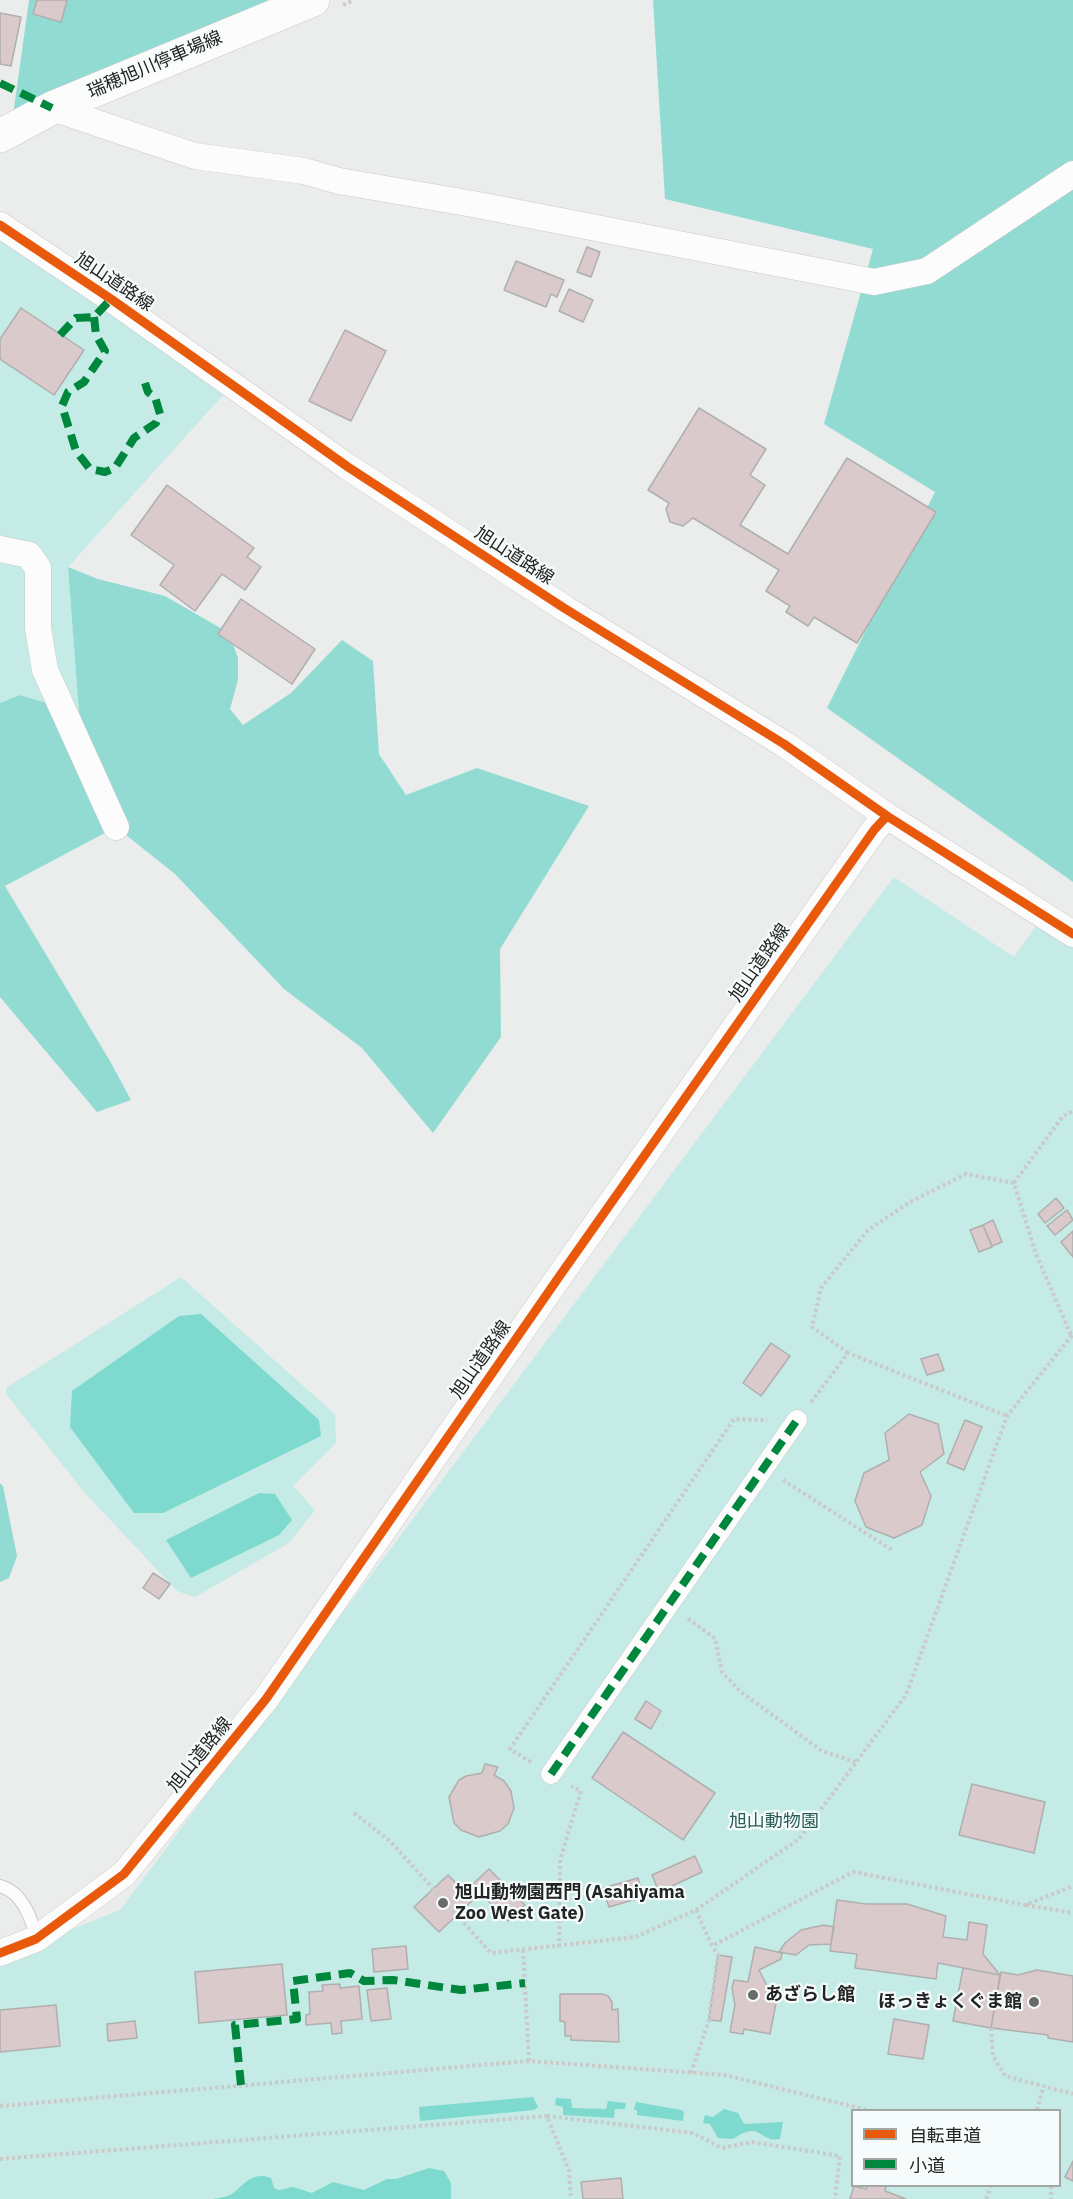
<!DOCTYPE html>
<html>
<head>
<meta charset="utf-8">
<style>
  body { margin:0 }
  #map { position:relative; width:1073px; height:2199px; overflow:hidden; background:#eaedec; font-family:"IBM Plex Sans","Noto Sans JP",sans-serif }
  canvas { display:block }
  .legend { position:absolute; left:851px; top:2109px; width:210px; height:78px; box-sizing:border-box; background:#f6fcfb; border:2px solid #a2a6a5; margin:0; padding:8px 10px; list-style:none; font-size:18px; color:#232525 }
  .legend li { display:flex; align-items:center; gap:12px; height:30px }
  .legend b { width:30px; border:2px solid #a2a6a5 }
</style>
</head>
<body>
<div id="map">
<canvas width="1073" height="2199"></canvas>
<ul class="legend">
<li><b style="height:8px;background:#e8590c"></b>自転車道</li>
<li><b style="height:8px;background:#00873e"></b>小道</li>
</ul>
</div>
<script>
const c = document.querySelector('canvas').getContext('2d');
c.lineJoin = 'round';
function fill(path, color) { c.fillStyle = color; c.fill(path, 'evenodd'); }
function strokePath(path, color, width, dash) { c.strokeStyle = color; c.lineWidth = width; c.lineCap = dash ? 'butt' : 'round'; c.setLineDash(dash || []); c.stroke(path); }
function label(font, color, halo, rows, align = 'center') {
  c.font = font + ' "IBM Plex Sans","Noto Sans JP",sans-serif'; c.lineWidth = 4.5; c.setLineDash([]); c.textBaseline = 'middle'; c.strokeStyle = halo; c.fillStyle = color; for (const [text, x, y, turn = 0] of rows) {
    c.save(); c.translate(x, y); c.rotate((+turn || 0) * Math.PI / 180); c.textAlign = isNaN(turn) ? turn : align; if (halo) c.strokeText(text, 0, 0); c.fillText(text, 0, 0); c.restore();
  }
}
fill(new Path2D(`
  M0,226L232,385L68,567L79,713L20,695L0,703Z
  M894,877L1014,957L1038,923L1073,948V2199H0V1958L120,1910ZM852,2110H1060V2186H852Z
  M181,1277L335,1414L336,1443L293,1486L315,1510L289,1543L195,1597L177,1591L84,1492L6,1394V1388Z`), '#c4ebe5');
fill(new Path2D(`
  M29,0H274L11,130Z
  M653,0H1073V882L827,708L935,492L824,424L873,249L665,199Z
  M68,567L98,579L165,596L229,633L238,658V680L230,709L243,725L291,693L342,640L373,661L379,754L406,795L477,768L589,806L500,949L501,1037L433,1133L362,1048L284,989L175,874L116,827L5,886L110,1061L131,1100L97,1112L0,997V703L20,695L79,713Z
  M0,1483L3,1486L17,1556L9,1578L0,1582Z`), '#92dbd3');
fill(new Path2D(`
  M201,1314L319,1420L321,1436L163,1513H134L70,1427L72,1391L179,1316Z
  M259,1493L275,1494L292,1520L279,1535L191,1578L166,1540Z
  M533,2097L538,2107L534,2110L420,2121L419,2107Z
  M556,2098L571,2099L572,2108L606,2109L608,2101L626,2103L625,2109H615L614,2118L563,2115V2107L555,2105Z
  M636,2102L681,2110L684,2112L683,2121L637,2115V2110H634Z
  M724,2109L738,2113L744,2124L783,2122L780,2139C758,2143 762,2119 733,2139L718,2138L710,2124L703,2123L705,2115L713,2117Z
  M429,2168L444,2171L451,2183V2199H213C219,2198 227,2197 232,2194C245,2184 252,2171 271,2178L274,2188L279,2190L293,2187L312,2193L333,2182L364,2190L387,2179H396Z`), '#7ed9cf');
const building = new Path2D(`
  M37,0H67L61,22L33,14Z
  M0,13L21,17L11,66L0,64Z
  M587,247L600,252L591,277L577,272Z
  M516,261L564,280L557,297L551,294L546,307L504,290Z
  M569,289L593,300L583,322L559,311Z
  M21,308L84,350L54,395L0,359V339Z
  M345,330L386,351L351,421L309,401Z
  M699,408L766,449L750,475L765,485L740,525L788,554L847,458L936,512L857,643L814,617L808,626L786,612L790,606L766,591L779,570L693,518L683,526L670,522L666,509L669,503L648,490Z
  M167,485L254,548L247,557L261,567L245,590L222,574L195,611L160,585L174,565L131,535Z
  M241,599L315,649L292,684L218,634Z
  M1056,1198L1064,1208L1045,1223L1038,1214Z
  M1067,1210L1073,1220L1055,1235L1047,1226Z
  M993,1220L1002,1242L992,1246L983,1225Z
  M983,1225L992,1247L979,1252L970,1230Z
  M1073,1231V1257L1061,1242Z
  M771,1343L790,1356L761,1396L743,1383Z
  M938,1354L944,1370L927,1375L921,1359Z
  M909,1414L938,1424L944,1454L920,1472L931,1496L922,1525L894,1538L866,1527L855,1501L864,1473L889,1460L885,1433Z
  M965,1420L982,1427L964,1470L947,1463Z
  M153,1573L170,1584L159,1599L143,1588Z
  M646,1701L661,1711L651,1729L635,1719Z
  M623,1732L715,1793L683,1840L592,1778Z
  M485,1764L498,1767L494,1775L504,1781L511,1791L514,1808L508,1824L500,1831L479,1837L461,1830L454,1823L449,1797L459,1780L466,1776L482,1773Z
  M972,1784L1045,1802L1034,1853L959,1835Z
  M695,1856L702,1872L659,1892L652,1875Z
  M489,1869L525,1905L508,1921L472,1885Z
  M448,1875L473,1900L439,1932L414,1907Z
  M638,1878L643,1897L609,1907L603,1888Z
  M837,1900L866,1904H907L946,1916L943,1937L967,1940L969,1922L987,1925L983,1954L1000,1975L938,1963L936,1979L855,1968L857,1954L830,1951Z
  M824,1925L834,1927L831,1944L809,1945L796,1955L779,1952L785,1943L801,1930Z
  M406,1946L408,1969L374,1972L372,1949Z
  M755,1947L782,1953L781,1959L759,1970L776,2003L770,2034L744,2029L743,2034L730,2032L735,2005L732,1988L734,1980L748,1982Z
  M718,1955L732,1957L721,2021L709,2020Z
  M282,1964L287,2015L199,2023L195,1972Z
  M963,1968L1000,1975L991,2028L953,2021Z
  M1037,1970L1073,1976V2042L1048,2038V2035L991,2028L1001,1972L1018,1975Z
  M340,1984V1988L359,1986L362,2019L341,2021L342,2033L332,2034L331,2023L306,2025V2015L310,2014L309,1992L323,1991L322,1985Z
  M387,1988L391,2019L371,2021L367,1990Z
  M560,1994H602L608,1996L612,2002V2010L618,2009L619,2042L571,2040V2036H565V2022L560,2021Z
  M56,2005L60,2046L0,2052V2010Z
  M894,2019L929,2025L923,2059L888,2054Z
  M135,2021L137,2038L108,2041L107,2024Z
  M1073,2161V2181L1065,2177Z
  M621,2178L623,2199H583L581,2182Z
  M854,2186L866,2189L867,2186H886L885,2191L906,2199H850Z`);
fill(building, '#dbcacb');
strokePath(building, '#afafaf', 1.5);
const service = new Path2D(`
  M0,1886C22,1892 32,1918 36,1939`);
const pedestrian = new Path2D(`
  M551,1774L797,1420`);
const minor = new Path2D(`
  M52,108L195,156L304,171L339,181L473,204L874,282L927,271L1073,174
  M0,225L111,299L348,467L564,608L784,744L887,816L1073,934
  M0,549L29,555L38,568V628L45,670L116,827
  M0,1953L36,1939L124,1874L266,1699L561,1274L874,830L887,816`);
const secondary = new Path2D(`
  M0,136L52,108L313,0`);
strokePath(service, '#c8caca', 14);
strokePath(pedestrian, '#c8caca', 21);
strokePath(minor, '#c8caca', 27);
strokePath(secondary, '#c8caca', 34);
strokePath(new Path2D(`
  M343,5L354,0
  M1014,1183L1063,1116L1073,1111
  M848,1353L812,1327L821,1288L868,1230L910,1202L966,1174L1014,1183L1036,1254L1071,1335
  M811,1402L848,1353L1007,1416
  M783,1480L892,1550
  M688,1619L715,1638L722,1672L741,1692L822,1751L856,1762
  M531,1762L510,1749L734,1419L767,1420
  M354,1813L390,1841L491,1953L635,1937L696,1910L799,1839L906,1695L1007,1416L1073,1334
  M1026,1905L1073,1913
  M696,1910L712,1946L853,1872L1025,1905L1073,1886
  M559,1947L560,1860L581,1791L571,1786
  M523,1950L529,2061
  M991,2028L993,2056L1005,2076L1073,2094
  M691,2073L709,2020L718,1955L713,1947
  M0,2106L529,2061L725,2075L867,2110
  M1037,2110L1043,2088
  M547,2116L693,2133L722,2148L752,2142L840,2156L835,2199
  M0,2159L547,2116L569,2171L571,2199
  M1051,2186V2199
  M986,2199L991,2186`), '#cacaca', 4, [3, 3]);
strokePath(service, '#fcfcfc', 12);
strokePath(pedestrian, '#fcfcfc', 20);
strokePath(minor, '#fcfcfc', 26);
strokePath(secondary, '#fcfcfc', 33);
strokePath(new Path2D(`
  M0,83L52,108
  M94,317L96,335L105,351L84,382L68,392L62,406L76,451L90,469L105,472L115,468L134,438L156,423L160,414L155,397L148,392L145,383
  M60,335L76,318L94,317L111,299
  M551,1774L797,1420
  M241,2085L235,2025L297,2019L293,1981L350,1973L364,1981L393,1980L461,1990L525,1983`), '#00873e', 8, [15, 8]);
strokePath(new Path2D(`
  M0,225L111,299L348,467L564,608L784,744L887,816L1073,934
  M0,1953L36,1939L124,1874L266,1699L561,1274L874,830L887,816`), '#e8590c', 9);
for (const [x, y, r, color] of [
  [443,1903,6,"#696b6b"],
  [753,1995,6,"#696b6b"],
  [1034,2002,6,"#696b6b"]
]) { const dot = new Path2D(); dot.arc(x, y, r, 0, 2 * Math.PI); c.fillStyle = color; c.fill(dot); strokePath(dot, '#f6fcfb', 2); }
label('18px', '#232525', '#f6fcfb', [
  ["瑞穂旭川停車場線",155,65,-23],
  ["旭山道路線",114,282,34],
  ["旭山道路線",514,556,33],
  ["旭山道路線",760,963,-55],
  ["旭山道路線",481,1360,-55],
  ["旭山道路線",200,1755,-51]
]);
label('18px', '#265c56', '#f6fcfb', [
  ["旭山動物園",774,1822]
]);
label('bold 18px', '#232525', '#f6fcfb', [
  ["旭山動物園西門 (Asahiyama",455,1893],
  ["Zoo West Gate)",455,1914],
  ["あざらし館",765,1995],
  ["ほっきょくぐま館",1022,2002,"right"]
], 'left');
</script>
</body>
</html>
